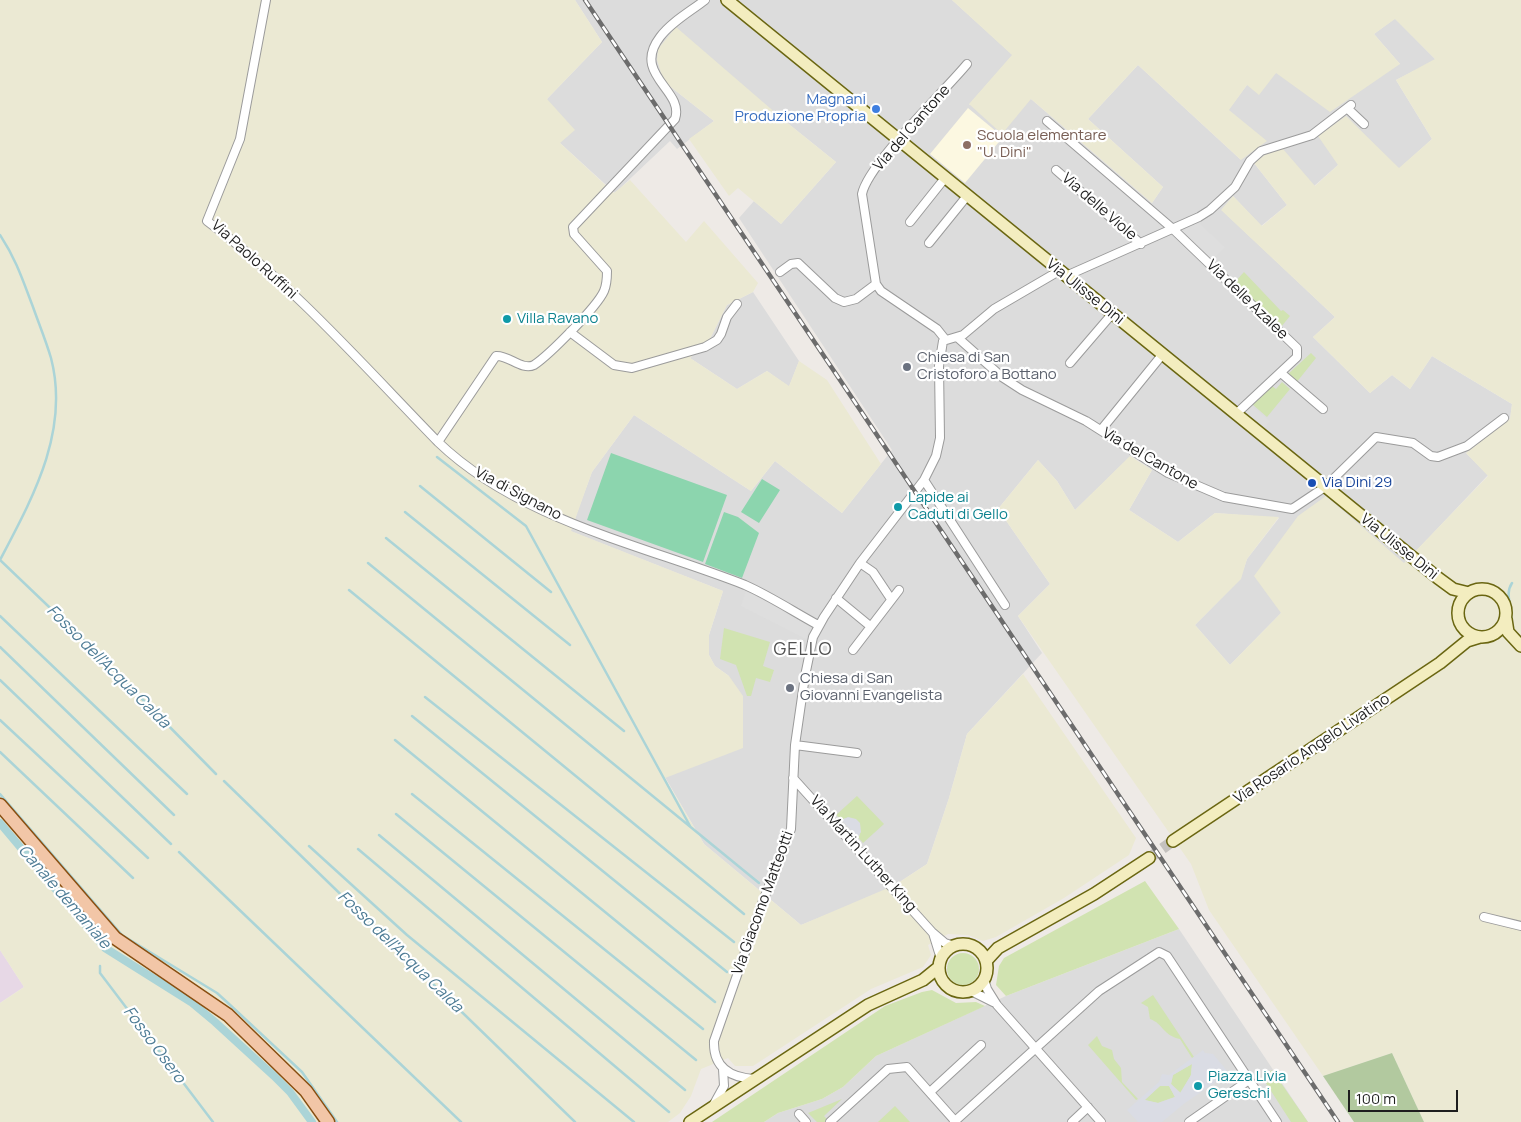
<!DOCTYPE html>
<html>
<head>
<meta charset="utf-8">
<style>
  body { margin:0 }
  #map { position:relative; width:1521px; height:1122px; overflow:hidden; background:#eeeae6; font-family:Manrope,sans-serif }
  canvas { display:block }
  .scale { position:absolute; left:1348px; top:1090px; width:110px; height:22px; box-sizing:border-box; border:2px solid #1e1e1e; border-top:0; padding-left:6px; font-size:15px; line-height:18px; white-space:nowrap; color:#1e1e1e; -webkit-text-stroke:4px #fff; paint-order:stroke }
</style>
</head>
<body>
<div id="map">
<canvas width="1521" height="1122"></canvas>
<div class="scale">100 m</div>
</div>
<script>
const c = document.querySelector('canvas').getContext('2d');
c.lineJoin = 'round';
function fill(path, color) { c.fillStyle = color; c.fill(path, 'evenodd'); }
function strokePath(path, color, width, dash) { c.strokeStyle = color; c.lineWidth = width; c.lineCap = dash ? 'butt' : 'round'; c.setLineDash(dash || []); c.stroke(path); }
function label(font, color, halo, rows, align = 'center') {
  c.font = font + ' Manrope,sans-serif'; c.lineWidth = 4.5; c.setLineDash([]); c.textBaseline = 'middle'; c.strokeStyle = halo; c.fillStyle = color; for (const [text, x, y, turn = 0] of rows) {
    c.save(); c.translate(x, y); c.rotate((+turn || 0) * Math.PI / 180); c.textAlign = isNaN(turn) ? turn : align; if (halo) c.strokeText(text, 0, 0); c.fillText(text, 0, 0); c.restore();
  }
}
fill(new Path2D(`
  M575,0H952L1013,55L969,105L1031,99L1152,203L1163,187L1088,119L1138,65L1241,160L1228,110L1247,85L1276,73L1400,64L1374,34L1395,18L1436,60L1396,80L1432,139L1399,169L1338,165L1314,186L1254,163L1287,205L1261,226L1233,196L1222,210L1335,317L1313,337L1370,393L1392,375L1410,389L1432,356L1512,404L1510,419L1466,453L1488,475L1404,564L1326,497L1281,613L1230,665L1195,625L1240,579L1247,559L1279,518L1215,513L1178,542L1129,510L1152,470L1131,456L1075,510L1057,481L1038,460L998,509L1050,584L1018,616L1042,653L967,734L949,798L927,864L895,885L873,896L801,925L704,844L665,777L729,676L715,666L709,655V635L723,591L570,531L592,472L634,415L751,491L775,461L842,513L892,450L739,218L754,201L781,224L836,162L785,121L661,73L667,84L714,121L677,149L670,141L615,193L560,143L547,99L602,42Z
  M753,292L799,361L789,387L767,371L737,389L690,358L711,337L727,305Z
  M1179,929L1308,1122H764L778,1113L822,1099L843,1087L876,1056L1006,996Z`), '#dcdcdc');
fill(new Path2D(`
  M0,950L24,987L0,1003Z`), '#e7d8e6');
fill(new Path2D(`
  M968,108L1003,137L965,183L930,154Z`), '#fcf8e1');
fill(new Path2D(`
  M0,0H575L602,42L547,99L575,130L560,143L614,193L630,180L686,242L704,221L758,283L753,292L727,305L711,337L690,358L737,389L767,371L789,386L799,361L827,380L881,464L842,513L775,461L751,491L634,415L592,472L571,531L723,591L709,635V655L715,666L729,676L743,696V748L665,778L704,844L801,925L895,885L927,864L949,798L967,734L1023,674L1136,838L1129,855L1064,898L996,937L983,941L968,935L948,934L928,945L931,955L923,967L871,989L753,1066H735L728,1058L701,1069L691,1096L680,1113L668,1122H0V1003L24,987L0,950Z
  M952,0H1521V1122H1424L1392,1053L1323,1076L1209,910L1191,864L1018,616L1050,584L998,509L1038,460L1057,481L1075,510L1130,456L1152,470L1129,510L1178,542L1215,513L1279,517L1247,559L1241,579L1195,625L1230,665L1281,613L1254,576L1298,516L1326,496L1404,563L1488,476L1466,453L1510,419L1512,404L1432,356L1410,389L1392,375L1370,393L1313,337L1335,317L1221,210L1233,196L1262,226L1287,205L1254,163L1266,154L1283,149L1315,186L1338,165L1318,136L1346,116L1399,168L1432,139L1396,80L1435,59L1395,19L1374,34L1400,64L1330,112L1276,73L1259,95L1247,85L1229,110L1267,141L1241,160L1138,65L1088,119L1163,187L1152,203L1031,99L1002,134L969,104L1012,55Z
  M676,27L785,121L836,162L781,224L738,188L729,196L689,139L714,121L667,84L661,73L657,60L658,49Z`), '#ebe9d3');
fill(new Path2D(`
  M1244,272L1281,311L1283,310L1290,316L1281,327L1234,283Z
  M1311,353L1316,358L1296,383L1287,375Z
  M1282,382L1290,389L1267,417L1252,404L1272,386L1276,389Z
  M724,628L770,642L763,666L774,670L770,682L756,678L751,696H747L736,665L720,659Z
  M857,796L884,824L863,843L858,837L860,835L845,818L842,820L836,815Z
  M1145,881L1179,929L1006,996L996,985L999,966L1004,958Z
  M947 969a16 16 0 1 1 32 0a16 16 0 1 1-32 0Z
  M932,990L956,1003L976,1002L985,1006L876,1056L843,1087L822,1099L778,1113L764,1122H712L885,1006L922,992Z
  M1153,995L1194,1057L1192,1058L1180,1039C1162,1035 1164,1024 1150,1019L1148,1007L1141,1003Z
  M1097,1036L1102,1046L1112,1050L1114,1059L1121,1068L1122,1082L1138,1099L1136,1100L1088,1045Z
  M1192,1064L1191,1075L1181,1093L1171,1084L1173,1075Z
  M1272,1070L1308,1122H1291L1262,1077Z
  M1160,1086H1169L1175,1097L1158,1103L1144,1100Z
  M842,1099L824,1116L828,1120L825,1122H817L808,1113Z
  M895,1106L910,1122H878Z`), '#d1e3b1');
fill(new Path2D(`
  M1392,1053L1424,1122H1354L1323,1076Z`), '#b2c99f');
fill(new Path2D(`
  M611,453L727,495L703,562L587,520Z
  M762,479L780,490L759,523L741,512Z
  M724,512L738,517L759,533L742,578L705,564Z`), '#8cd5ae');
fill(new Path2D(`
  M1198,222L1225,247L1213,260L1183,232L1191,224Z
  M1251,405L1270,421L1263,430L1242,413Z
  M746,590L810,625L806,639L741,606Z`), '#dedede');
fill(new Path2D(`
  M848,817L856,819L860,823L861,832L858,837L842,820Z
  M1203,1050L1205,1053L1213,1054L1229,1073L1185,1103L1162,1122H1138L1127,1110L1159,1082L1162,1074L1169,1075ZM1192,1064L1191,1075L1180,1093L1171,1084L1173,1075ZM1160,1086H1169L1175,1097L1158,1103L1145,1100Z`), '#dadce4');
strokePath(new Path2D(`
  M0,235C16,259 23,281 33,307C39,324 46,341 51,358C70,431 33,497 0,560
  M437,457L526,526L690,826
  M420,486L551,592
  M405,512L570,645
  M386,538L624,731
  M0,560L92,648L216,774
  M368,563L759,883
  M349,590L744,914
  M0,616L187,794
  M1511,620C1513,607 1504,595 1512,583
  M0,647L174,815
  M0,680L171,844
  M425,697L734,942
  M412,716L727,972
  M0,720L148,858
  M395,740L715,1002
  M0,752L133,878
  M224,781L575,1122
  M0,794L122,935L217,993L228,1003L302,1072L337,1122
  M412,794L703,1029
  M396,814L696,1060
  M379,835L685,1090
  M309,846L407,935L634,1122
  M358,849L669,1112
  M179,852L461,1122
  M100,966V973L213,1122`), '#abd4d7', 2.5);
strokePath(new Path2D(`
  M0,823L105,948L191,1002L215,1022L274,1076L290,1092L312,1122`), '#abd4d7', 8);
strokePath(new Path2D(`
  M1149,858L1173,841`), '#c4c1be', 11, [11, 5.5]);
const street = new Path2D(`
  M266,0L240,139L207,221C292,284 364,366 438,442
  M705,0C691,11 671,22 660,37C631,75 685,90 675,119L573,227L574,234L607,271C607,278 607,284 604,291C597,307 549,355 534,365C522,371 509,355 496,356L438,442C519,520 643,545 745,585C770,596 794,612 818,625
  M1347,108L1364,124
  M1047,121L1173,229L1297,348V357L1236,414
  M1056,170L1141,244
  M910,222L945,178
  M929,243L967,196
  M780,272L791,264L798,263L835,298L844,302L856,299L876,284
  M1066,276L1199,217L1210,210L1235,187L1250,161L1261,151L1312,135L1351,105
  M570,332L614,365L632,368L705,347L717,340L721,334L727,317L737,304
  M957,337L1002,377L1022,390L1086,421L1168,473L1224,497L1292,509L1325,487L1376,437L1413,443L1431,456L1438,457L1467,446L1504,418
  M945,339L937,329L881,291L876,284L862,194C868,164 944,92 967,64
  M1070,363L1112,314
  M1281,373L1323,409
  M1101,430L1162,355
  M924,480L1005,605
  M860,563L873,572L891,599
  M836,598L870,626
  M853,650L899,590
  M795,745L857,753
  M793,778L932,932L945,943L955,946
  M1484,917L1521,926
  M933,933L941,959
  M984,979L987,989L997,1005L1101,1122
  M971,991L993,1002
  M755,1079C731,1078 713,1068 714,1041L763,901L791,829L795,745L805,676L813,637L824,617L860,563L924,480L936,456L940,438L939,366L943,341L963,335L994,309L1059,271
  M930,1092L981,1045
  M714,1104L724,1086L723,1069
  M799,1114L806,1122
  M830,1122L888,1069L907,1067L955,1121
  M954,1122L1099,991L1159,952L1167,956L1277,1122
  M1072,1122L1088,1107
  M1189,1122L1249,1080`);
const secondary = new Path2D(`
  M727,0L1438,578L1453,589L1469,593
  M1458 613a24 24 0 1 1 48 0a24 24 0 1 1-48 0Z
  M1506,619L1508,632L1521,646
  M1173,841L1440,663L1467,641L1480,637
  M939 968a24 24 0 1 1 48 0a24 24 0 1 1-48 0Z
  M986,961L998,948L1094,894L1149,858
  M690,1122L868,1005L923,980L939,967`);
const primary = new Path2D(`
  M0,805L115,938L228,1015L306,1091L328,1122`);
strokePath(street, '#9b9b9b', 10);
strokePath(secondary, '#6a6611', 14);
strokePath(primary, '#894e10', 15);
strokePath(street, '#fff', 8);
strokePath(secondary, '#f3edbf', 11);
strokePath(primary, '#f2c6a7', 12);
const rail = new Path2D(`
  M585,0L1338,1122`);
strokePath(rail, '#6c6c6c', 4.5);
strokePath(rail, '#fff', 2.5, [8]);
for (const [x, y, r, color] of [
  [876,109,5,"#3f7fe0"],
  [967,145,5,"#8d6e63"],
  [507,319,5,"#0f9aa8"],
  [907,367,5,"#6b7280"],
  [1312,483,5,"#1a4fb4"],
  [898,507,5,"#0f9aa8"],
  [790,688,5,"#6b7280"],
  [1198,1086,5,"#0f9aa8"]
]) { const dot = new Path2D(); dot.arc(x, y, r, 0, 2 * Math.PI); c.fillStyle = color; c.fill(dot); strokePath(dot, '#fff', 2); }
label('15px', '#366cbe', '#fff', [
  ["Magnani",866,100],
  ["Produzione Propria",866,117]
], 'right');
label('15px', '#1e1e1e', '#fff', [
  ["Via del Cantone",912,128,-49],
  ["Via delle Viole",1099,207,41],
  ["Via Paolo Ruffini",254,260,42],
  ["Via Ulisse Dini",1085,292,39],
  ["Via delle Azalee",1247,300,44],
  ["Via del Cantone",1150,459,30],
  ["Via di Signano",518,494,28],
  ["Via Ulisse Dini",1399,547,39],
  ["Via Rosario Angelo Livatino",1312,749,-34],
  ["Via Martin Luther King",863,854,48],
  ["Via Giacomo Matteotti",763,903,-70]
]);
label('15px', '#785e54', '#fff', [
  ["Scuola elementare",977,136],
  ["\"U. Dini\"",977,153]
], 'left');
label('15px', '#0d838f', '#fff', [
  ["Villa Ravano",517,319],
  ["Lapide ai",908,498],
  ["Caduti di Gello",908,515],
  ["Piazza Livia",1208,1077],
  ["Gereschi",1208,1094]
], 'left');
label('15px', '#5b616d', '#fff', [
  ["Chiesa di San",917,358],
  ["Cristoforo a Bottano",917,375],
  ["Chiesa di San",800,679],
  ["Giovanni Evangelista",800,696]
], 'left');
label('15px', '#164399', '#fff', [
  ["Via Dini 29",1322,483]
], 'left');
label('italic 16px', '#4e7c95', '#fff', [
  ["Fosso dell'Acqua Calda",108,667,45],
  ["Canale demaniale",64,897,49],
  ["Fosso dell'Acqua Calda",400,952,44],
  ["Fosso Osero",154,1045,53]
]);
c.letterSpacing = '1px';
label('18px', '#515151', '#fff', [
  ["GELLO",803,650]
]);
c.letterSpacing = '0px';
</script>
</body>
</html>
